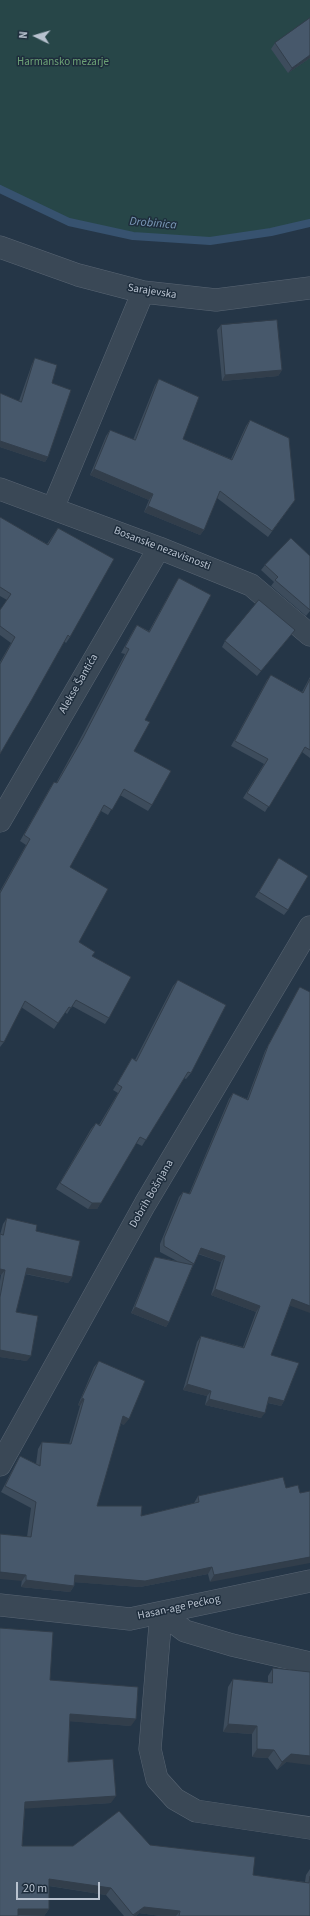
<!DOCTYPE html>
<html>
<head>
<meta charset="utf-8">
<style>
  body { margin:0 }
  #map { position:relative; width:310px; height:1916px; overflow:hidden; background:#253647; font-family:"Source Sans 3",sans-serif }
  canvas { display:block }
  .north { position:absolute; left:16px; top:16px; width:40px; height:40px; -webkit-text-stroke:3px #1e2d3c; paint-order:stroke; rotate:275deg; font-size:11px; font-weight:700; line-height:16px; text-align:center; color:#b8c2cf }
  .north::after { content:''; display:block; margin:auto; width:14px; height:18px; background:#b8c2cf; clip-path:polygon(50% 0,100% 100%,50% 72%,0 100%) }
  .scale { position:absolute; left:16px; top:1882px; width:84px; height:18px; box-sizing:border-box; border:2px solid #b8c2cf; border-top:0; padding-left:5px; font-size:12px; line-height:14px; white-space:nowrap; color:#b8c2cf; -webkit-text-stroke:3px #1e2d3c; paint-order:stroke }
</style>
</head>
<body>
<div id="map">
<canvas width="310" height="1916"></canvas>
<div class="north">N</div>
<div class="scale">20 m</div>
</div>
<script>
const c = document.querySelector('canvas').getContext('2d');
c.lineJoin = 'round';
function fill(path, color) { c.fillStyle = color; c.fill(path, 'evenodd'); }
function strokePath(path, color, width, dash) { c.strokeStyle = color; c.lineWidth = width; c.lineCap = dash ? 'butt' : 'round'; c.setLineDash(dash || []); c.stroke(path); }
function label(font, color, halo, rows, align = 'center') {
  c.font = font + ' "Source Sans 3",sans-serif'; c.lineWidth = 3; c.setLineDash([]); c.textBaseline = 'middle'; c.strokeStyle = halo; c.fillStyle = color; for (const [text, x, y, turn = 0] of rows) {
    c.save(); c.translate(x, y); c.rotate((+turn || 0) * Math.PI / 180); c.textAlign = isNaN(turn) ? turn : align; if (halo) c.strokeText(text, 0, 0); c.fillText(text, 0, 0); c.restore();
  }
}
fill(new Path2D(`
  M0,0H310V223L271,232L210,241L133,236L69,222L0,189Z`), '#274648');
strokePath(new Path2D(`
  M0,189L69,222L133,236L210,241L271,232L310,223`), '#37526f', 8);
const street = new Path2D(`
  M0,247L78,275L143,292L216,300L310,288
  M0,489L159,548L251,585L310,635
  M53,508L143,292
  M0,821L159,548
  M0,1465L145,1204L310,927
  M0,1605L130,1619L310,1581
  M161,1613L150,1749L157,1779L175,1799L196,1811L310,1828
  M161,1613L185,1631L232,1645L310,1663`);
strokePath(street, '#596573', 23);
strokePath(street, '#3a4856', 22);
fill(new Path2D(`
  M310,18V58L288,73L271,49L275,43Z
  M221,325L282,370L278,376L222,381L217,330Z
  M35,358L52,383L48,457L45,462L0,447V393L19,401L32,364Z
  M159,379L183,439L231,459L246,426L250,420L295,500L268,537L217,498L204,530L200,535L144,512L149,500L90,475L106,436L110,430L133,440L155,385Z
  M0,517L47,544L58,528L70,637L66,643L64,641L0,754V662L11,643L0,635V610L7,600L0,596Z
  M310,556V611L306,616L271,586L274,582L261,570L265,565Z
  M179,578L145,720L134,751L152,805L148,811L120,795L108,815L101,811L70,867L79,942L92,956L109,1018L105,1024L72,1006L67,1014L65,1012L54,1029L21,1007L4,1042L0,1047V891L26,845L20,841L50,788L54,782L56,783L78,743L125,654L121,653L133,631L137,625L149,631L175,584Z
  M291,635L257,676L222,647L225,641Z
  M271,675L302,692L310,677V758L302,752L265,812L243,798L264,764L231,746L267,680Z
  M279,858L288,910L284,915L255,897Z
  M178,980L191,1073L186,1079L184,1078L142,1146L136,1143L97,1209H88L56,1189L91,1129L96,1123L99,1125L118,1093L113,1090L132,1058L135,1060L173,986Z
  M300,987L290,1305L271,1355L284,1401L281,1406L268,1403L261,1418L205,1405L207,1396L183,1390L197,1342L201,1336L243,1347L256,1312L211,1295L221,1262L198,1254L169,1322L166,1327L131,1313L152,1262L155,1257L177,1261L160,1252V1244L179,1197L183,1192L189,1194L229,1099L233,1093L247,1099L265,1051L296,993Z
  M7,1218L36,1231L72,1277L68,1283L25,1274L16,1312L27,1361L0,1357V1281L1,1275L0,1235L3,1224Z
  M99,1361L124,1425L120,1423L97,1506L141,1516L194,1503L198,1496L286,1488L210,1582L208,1574L140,1587L74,1582V1586L70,1592L21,1587L27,1537L31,1508L1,1492L16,1463L20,1456L36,1464L38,1449L42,1442L69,1444L80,1406L78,1405L94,1367Z
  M273,1668L286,1762L277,1770L268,1758L252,1757V1734L223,1732L228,1687L233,1679L268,1683V1676Z
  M50,1680L131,1726L70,1721L68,1762L111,1803L25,1808L22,1846H73L150,1845L253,1875L305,1882L306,1875L310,1869V1916H161L139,1913L136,1916H124L106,1895L49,1886V1909L44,1916H0Z`), '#3d4c5c');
fill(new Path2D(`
  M310,55V58L288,73L292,68Z
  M282,370L278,376L222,381L225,375Z
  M0,441L48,457L45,462L0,447Z
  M94,469L153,494L149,500L90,475Z
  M148,506L204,530L200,535L144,512Z
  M92,1203H101L97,1209H88Z
  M201,1248L225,1256L221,1262L197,1253Z
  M27,1268L72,1277L68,1283L23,1273Z
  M0,1269L5,1270L1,1275H0Z
  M215,1289L260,1306L256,1312L211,1295Z
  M292,1299L310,1306V1313L288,1305Z
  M135,1307L169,1322L166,1327L131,1313Z
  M0,1350L31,1356L27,1361L0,1357Z
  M187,1384L211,1391L207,1396L183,1390Z
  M269,1397L284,1401L281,1406L265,1402Z
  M82,1398L84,1399L80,1406L78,1405Z
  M209,1399L265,1413L261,1418L205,1405Z
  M123,1416L129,1419L124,1425L118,1422Z
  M310,1557V1563L210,1582L214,1575Z
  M212,1567L208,1574L140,1587L71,1582L75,1575Z
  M0,1572L26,1575L22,1581L0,1579Z
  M26,1580L74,1586L70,1592L21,1587Z
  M70,1714L136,1719L131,1726L65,1721Z
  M228,1724L257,1726L252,1734L223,1732Z
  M257,1749L274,1750L268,1758L252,1757Z
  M291,1754L310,1756V1765L286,1762L277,1770L282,1762Z
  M116,1796L111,1803L20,1809L25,1802Z
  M49,1879L111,1888L106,1895L44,1885Z
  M144,1907L180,1911L176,1916H161L139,1913L136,1916H133Z
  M18,1909H49L44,1916L13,1915Z`), '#323e4b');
const building = new Path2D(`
  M310,18V55L292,68L275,43Z
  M277,320L282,370L225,375L221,325Z
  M35,358L57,365L52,383L71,390L48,457L0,441V393L21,402Z
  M159,379L199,397L183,439L232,460L250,420L289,438L295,500L272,531L220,491L204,530L148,506L153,494L94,469L110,430L135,440Z
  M0,517L48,545L58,528L114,559L70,637L68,635L31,701L0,754V664L15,637L0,626V610L11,594L0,587Z
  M291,538L310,556V610L275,580L278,577L265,565Z
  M179,578L211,595L145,720L150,722L134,751L171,771L152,805L124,789L112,810L104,805L70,867L108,889L79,942L95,952L92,956L131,977L109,1018L76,1000L71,1008L69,1007L58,1023L25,1001L4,1042L0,1041V893L30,839L24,835L54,782L57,783L83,738L129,649L125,647L137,625L149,632Z
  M259,600L295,630L261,671L225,641Z
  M271,675L303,693L310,679V750L305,747L269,807L247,793L268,759L235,741Z
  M279,858L308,876L288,910L259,892Z
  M178,980L226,1005L191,1073L188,1072L146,1140L140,1137L101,1203H92L60,1183L96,1123L100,1126L122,1087L117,1084L132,1058L136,1061Z
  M300,987L310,992V1306L292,1299L271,1355L299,1363L284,1401L269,1397L265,1413L209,1399L211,1391L187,1384L201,1336L244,1348L260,1306L215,1289L225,1256L201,1248L194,1264L164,1246V1238L183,1192L190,1194L233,1093L248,1100L268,1046Z
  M7,1218L37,1225L36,1231L80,1241L72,1277L27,1268L16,1312L38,1316L31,1356L0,1350V1297L5,1270L0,1269V1234L3,1235Z
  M155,1257L193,1265L169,1322L135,1307Z
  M99,1361L145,1381L129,1419L123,1416L97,1506H142L141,1516L199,1502L198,1496L283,1477L286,1488L298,1485L300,1493L310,1491V1557L214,1575L212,1567L145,1581L75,1575L74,1586L26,1580V1575L0,1572V1534L31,1537L36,1502L5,1486L20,1456L40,1466L42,1442L71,1444L84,1399L82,1398Z
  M0,1628L53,1632L50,1680L138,1687L136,1719L70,1714L68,1762L113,1759L116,1796L25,1802L22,1846H73L119,1811L150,1845L255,1857L253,1875L309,1883L310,1876V1916H179L180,1911L144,1907L133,1915L111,1888L49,1879V1909H18V1916H0Z
  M273,1668L310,1672V1756L291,1754L282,1762L274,1750L257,1749V1726L228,1724L233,1679L272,1683Z`);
fill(building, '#47586b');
strokePath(building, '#323e4b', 1);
label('11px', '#6da276', '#1e2d3c', [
  ["Harmansko mezarje",63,63]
]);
label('11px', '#b8c2cf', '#1e2d3c', [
  ["Sarajevska",152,292,9],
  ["Bosanske nezavisnosti",162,549,21],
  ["Alekse Šantića",79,684,-60],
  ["Dobrih Bošnjana",152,1194,-60],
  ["Hasan-age Pećkog",179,1608,-12]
]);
label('italic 12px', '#7c9ab9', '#1e2d3c', [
  ["Drobinica",153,224,5]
]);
</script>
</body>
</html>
